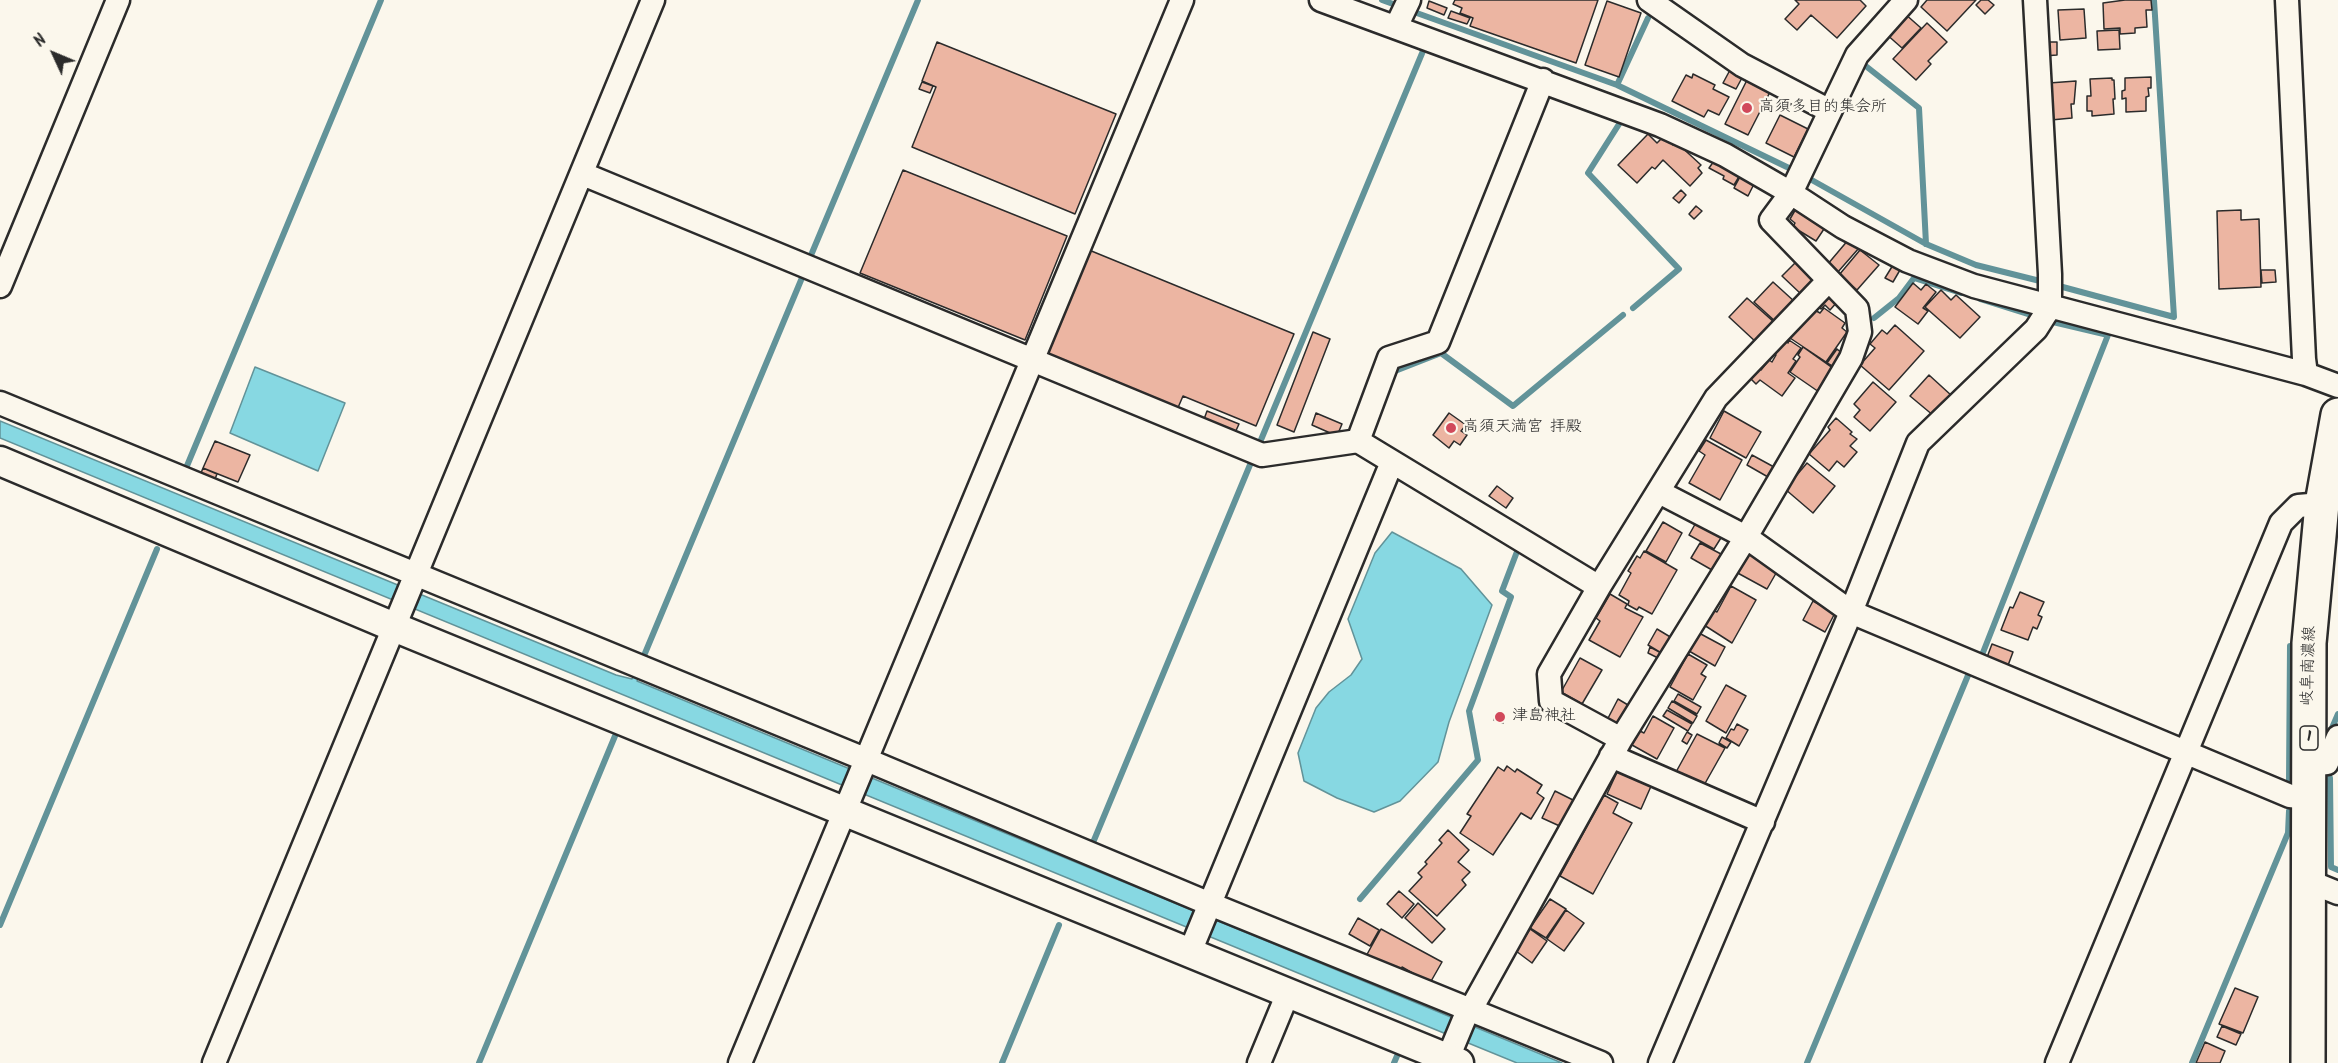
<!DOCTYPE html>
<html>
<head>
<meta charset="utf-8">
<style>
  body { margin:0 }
  #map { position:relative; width:2338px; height:1063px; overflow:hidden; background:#fbf7ec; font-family:Kalam,sans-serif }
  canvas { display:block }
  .north { position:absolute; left:24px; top:24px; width:60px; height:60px; -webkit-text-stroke:4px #fbf7ec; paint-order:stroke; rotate:314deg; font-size:16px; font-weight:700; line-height:24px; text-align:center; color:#2b2b2b }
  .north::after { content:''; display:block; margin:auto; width:21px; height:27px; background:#2b2b2b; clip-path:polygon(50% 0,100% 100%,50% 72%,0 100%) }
</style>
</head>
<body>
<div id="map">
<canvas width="2338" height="1063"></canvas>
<div class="north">N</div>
</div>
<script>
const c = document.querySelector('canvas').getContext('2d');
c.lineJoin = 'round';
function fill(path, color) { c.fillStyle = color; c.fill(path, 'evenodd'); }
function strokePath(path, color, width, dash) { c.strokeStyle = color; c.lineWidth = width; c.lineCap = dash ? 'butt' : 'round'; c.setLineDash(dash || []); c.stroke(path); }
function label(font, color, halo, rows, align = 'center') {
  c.font = font + ' Kalam,"Klee One",sans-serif'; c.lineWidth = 4.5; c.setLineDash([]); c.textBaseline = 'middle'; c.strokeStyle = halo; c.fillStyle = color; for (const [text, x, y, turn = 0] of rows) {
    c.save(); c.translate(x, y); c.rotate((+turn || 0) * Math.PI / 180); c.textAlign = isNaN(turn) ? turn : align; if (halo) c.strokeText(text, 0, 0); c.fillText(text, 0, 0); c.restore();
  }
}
const water = new Path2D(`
  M255,367L345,403L318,471L230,433Z
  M0,421L616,675L632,679L634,675L639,677L637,681L1562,1063H1517L1412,1020L0,438Z
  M1392,532L1461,569L1492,605L1449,722L1438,762L1400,801L1374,812L1337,798L1304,781L1298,753L1316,708L1329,692L1351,675L1362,659L1348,619L1375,553Z`);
fill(water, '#87d8e2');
strokePath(water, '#629399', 1.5);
strokePath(new Path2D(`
  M1382,0L1393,4
  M1414,12L1617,85L1791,169
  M1867,67L1919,108L1926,244
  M1617,85L1648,18
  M1621,121L1588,173L1679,269L1633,308
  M1810,179L1926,244L1976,265L2044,282
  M809,260L918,0
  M2059,286L2174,317L2154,0
  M1980,299L2034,316
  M1874,318L1899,298L1914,278L1961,293
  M1393,376L1395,371L1441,353L1513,406L1623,315
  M1258,447L1423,51
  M184,473L381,0
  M1982,655L2108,335L2053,322
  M643,658L804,273
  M2329,735L2338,714
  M2330,778L2331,867L2338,870
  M2289,781L2290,646
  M1092,845L1252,460
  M1360,899L1478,760L1469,711L1511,597L1502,591L1518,549L1514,546
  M0,925L157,549
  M479,1063L615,736
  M1002,1063L1059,925
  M1394,1063L1397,1056
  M1807,1063L1969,673
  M2192,1063L2288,833L2289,811`), '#629399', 6);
const building = new Path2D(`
  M1455,0H1598L1576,63L1470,26L1473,18L1460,13L1462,8L1453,4Z
  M1795,0H1860L1866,6L1837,38L1811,15L1797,30L1785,19L1799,4Z
  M1927,0H1976L1947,31L1921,7Z
  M1981,0H1988L1994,5L1985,14L1976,5Z
  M2125,0H2151L2152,10H2146L2147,27L2135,28V33L2120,34V28L2104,29L2103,3Z
  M1429,1L1447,8L1444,15L1427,8Z
  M1607,1L1641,13L1619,77L1585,65Z
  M2084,9L2086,38L2060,40L2058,10Z
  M1451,11L1470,18L1467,24L1448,18Z
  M1904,13L1921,28L1902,48L1885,33Z
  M1927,23L1947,42L1928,61L1931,64L1916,80L1893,59Z
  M2119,30L2120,49L2098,50L2097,31Z
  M937,42L1116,114L1075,214L912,147L936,87L922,81Z
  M2044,42H2057V55L2044,56Z
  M1730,70L1743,76L1736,89L1723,83Z
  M1693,74L1715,85L1713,89L1729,97L1719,115L1708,110L1704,117L1672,101L1686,75L1692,78Z
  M2151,77V88H2148L2149,96L2146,97V111L2126,112V98L2122,99V91L2125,90V78Z
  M2112,78V80H2114L2115,99H2113L2114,114L2092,116V111H2087V96H2091L2090,79Z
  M1747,80L1770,92L1748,135L1725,124Z
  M2076,81L2074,104H2071L2072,118L2051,120L2049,83Z
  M922,82L933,86L930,93L919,89Z
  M1780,115L1808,129L1794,157L1766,143Z
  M1648,134L1657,143L1664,136L1673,145L1676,142L1701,165L1698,168L1702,173L1690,186L1663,160L1655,169L1652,167L1637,183L1618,165Z
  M1714,161L1740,175L1734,185L1723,179L1724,176L1709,168Z
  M903,170L1067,236L1025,340L860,273Z
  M1741,175L1755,182L1748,196L1734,188Z
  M1681,190L1686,195L1679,203L1673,198Z
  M1696,206L1702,211L1694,219L1689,214Z
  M1797,207L1826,226L1816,241L1793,227L1795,223L1790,219Z
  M2241,210V220L2259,219L2261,287L2219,289L2217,211Z
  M1849,239L1859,248L1837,273L1827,265Z
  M1089,250L1294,334L1256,426L1183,396L1177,410L1045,356Z
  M1860,250L1879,265L1857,290L1839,275Z
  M1797,261L1817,280L1802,295L1782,276Z
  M1893,265L1900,270L1893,282L1885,278Z
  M2261,270H2275L2276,282L2262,283Z
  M1773,282L1795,302L1776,322L1754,302Z
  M1913,283L1921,290L1926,284L1936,292L1923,308L1928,311L1918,324L1895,307Z
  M1827,290L1838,301L1830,310L1825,305L1821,309L1815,304Z
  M1941,290L1951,300L1956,295L1980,317L1960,338L1925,307Z
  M1747,298L1775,323L1757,343L1729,317Z
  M1811,308L1820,313L1824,308L1845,323L1842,328L1847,332L1826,362L1790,338Z
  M1895,325L1924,351L1889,390L1860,365L1875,348L1870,344L1882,330L1887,334Z
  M1313,332L1330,339L1294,432L1277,425Z
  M1782,339L1788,343L1789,340L1801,348L1793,359L1796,361L1788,373L1795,378L1782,396L1760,380L1756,384L1746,374L1755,364L1761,370L1769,360L1772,362L1776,355L1772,353Z
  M1803,347L1834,369L1819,392L1790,372L1800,357L1798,355Z
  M1837,349L1843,354L1834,367L1827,363Z
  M1929,375L1952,396L1934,416L1910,396Z
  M1873,382L1896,402L1870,431L1854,417L1860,410L1854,404Z
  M1207,411L1239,424L1234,435L1203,422Z
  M1724,411L1761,432L1746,458L1710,438Z
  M1316,413L1342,424L1337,436L1312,425Z
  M1449,413L1466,425L1461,431L1467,435L1460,445L1454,441L1449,448L1433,435Z
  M1836,418L1852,432L1850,434L1857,439L1850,446L1857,452L1844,467L1837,461L1829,471L1809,454L1830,430L1828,427Z
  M1706,440L1742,460L1720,500L1689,483L1705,455L1699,451Z
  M215,441L250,455L238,482L203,468Z
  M1752,455L1774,467L1768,477L1747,465Z
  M1807,463L1835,486L1813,513L1785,489Z
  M203,468L217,474L215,479L201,473Z
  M1497,486L1513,498L1506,508L1489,496Z
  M1698,519L1724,533L1714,549L1689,535Z
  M1663,522L1682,533L1666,562L1646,551Z
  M1700,543L1721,554L1712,570L1691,558Z
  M1746,549L1779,568L1767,589L1734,571Z
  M1644,551L1677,570L1652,614L1639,607L1637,610L1628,605L1629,601L1619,595L1631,573L1628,571L1637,556L1640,558Z
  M1731,586L1756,600L1732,643L1704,625L1713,610L1717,612Z
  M2020,592L2044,602L2038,615L2042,617L2037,629L2033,627L2028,640L2001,630L2010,607L2013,608Z
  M1610,594L1627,604L1625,608L1643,617L1620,657L1589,640L1600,621L1596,618Z
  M1813,601L1835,613L1825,632L1803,620Z
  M1657,629L1672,638L1663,654L1648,645Z
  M1699,633L1725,647L1715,666L1689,651Z
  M1992,644L2013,652L2007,668L1986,660Z
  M1650,647L1663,654L1660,659L1648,653Z
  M1688,654L1707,665L1701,674L1706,677L1693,700L1670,687Z
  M1580,658L1602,670L1582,704L1561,692Z
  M1726,685L1746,696L1726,733L1706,721Z
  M1678,694L1701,707L1697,714L1674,701Z
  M1618,699L1633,708L1621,730L1606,722Z
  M1672,701L1697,716L1693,723L1668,708Z
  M1667,710L1692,724L1688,731L1663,716Z
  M1497,712L1505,715L1503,723L1494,720Z
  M1653,716L1674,728L1657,759L1632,745L1640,731L1644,733Z
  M1737,724L1748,730L1739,746L1726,738L1731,729L1734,730Z
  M1687,732L1692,735L1687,744L1682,741Z
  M1697,734L1725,748L1703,787L1676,772Z
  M1722,737L1731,742L1727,748L1719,743Z
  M1507,766L1515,772L1517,769L1542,785L1537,793L1544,798L1531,819L1521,813L1493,855L1460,833L1471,816L1467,814L1498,767L1504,771Z
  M1618,770L1652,784L1641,809L1607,794Z
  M1555,791L1577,802L1564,828L1542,818Z
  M1604,795L1618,803L1613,813L1632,823L1593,894L1560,876Z
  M1448,830L1469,850L1458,862L1470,872L1462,880L1466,885L1437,916L1409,891L1422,877L1418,873L1427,864L1425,862L1442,843L1439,840Z
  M1399,891L1414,904L1402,918L1387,904Z
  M1550,899L1566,909L1546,938L1530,928Z
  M1418,903L1445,929L1432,943L1405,918Z
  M1566,910L1584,923L1564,951L1547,939Z
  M1358,918L1379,930L1370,946L1349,934Z
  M1381,929L1442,962L1430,983L1402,967L1398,976L1365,958Z
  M1530,929L1547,941L1532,963L1516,951Z
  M2235,988L2258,997L2243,1033L2219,1024Z
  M2222,1026L2241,1034L2236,1045L2217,1037Z
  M2205,1042L2225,1051L2220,1063H2196Z`);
fill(building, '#ecb5a2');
strokePath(building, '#2b2b2b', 1.5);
const minor = new Path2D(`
  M1321,0L1660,125L1725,155L1791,193L1843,227L1908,261L1974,286L2306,374
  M1649,0L1742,65L1830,111
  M2287,0L2304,359L2306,374L2338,386
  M1396,27L1409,0
  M583,174L1262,455L1358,441L1599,587
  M0,286L118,0
  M0,403L867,760L1210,904L1601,1063
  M1358,441L1389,358L1438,342L1543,80
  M1659,492L1746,537L1851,612L2290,796L2308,798
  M1621,739L1551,701L1549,674L1599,587L1716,398L1829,280
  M1611,756L1763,822
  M2308,765L2327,763L2338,737
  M2308,881L2338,893
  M1190,952L1392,462
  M1470,1011L1621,739L1746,537L1851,358L1860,332L1857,309L1771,220L1791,193L1857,55L1906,0
  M1448,1058L1468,1010
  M214,1063L653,0
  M740,1063L1182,0
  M1259,1063L1288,993
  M1660,1063L1851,612L1918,443L2036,329L2050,307V274L2035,0
  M2057,1063L2281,523L2298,506L2322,504`);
const tertiary = new Path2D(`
  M0,461L394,627L1459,1063`);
const primary = new Path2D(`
  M2308,1063L2309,643L2322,504L2338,415`);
strokePath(minor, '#2b2b2b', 27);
strokePath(tertiary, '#2b2b2b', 33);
strokePath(primary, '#2b2b2b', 38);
strokePath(minor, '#fbf7ec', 22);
strokePath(tertiary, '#fbf7ec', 28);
strokePath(primary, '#fbf7ec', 33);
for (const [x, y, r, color] of [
  [1747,108,6,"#d1495b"],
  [1451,428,6,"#d1495b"],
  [1500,717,6,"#d1495b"]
]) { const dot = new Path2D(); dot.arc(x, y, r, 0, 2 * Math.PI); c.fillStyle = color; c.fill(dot); strokePath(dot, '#fbf7ec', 2); }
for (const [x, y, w] of [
  [2309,738,18]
]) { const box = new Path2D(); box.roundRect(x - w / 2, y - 12, w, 24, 4.5); c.fillStyle = '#fbf7ec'; c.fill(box); strokePath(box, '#2b2b2b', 1.5); }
label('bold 15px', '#2b2b2b', null, [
  ["1",2309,738]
]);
label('16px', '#2b2b2b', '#fbf7ec', [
  ["高須多目的集会所",1759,108],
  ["高須天満宮 拝殿",1463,428],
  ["津島神社",1512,717]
], 'left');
label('16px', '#2b2b2b', '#fbf7ec', [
  ["岐阜南濃線",2310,666,-88]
]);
</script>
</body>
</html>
